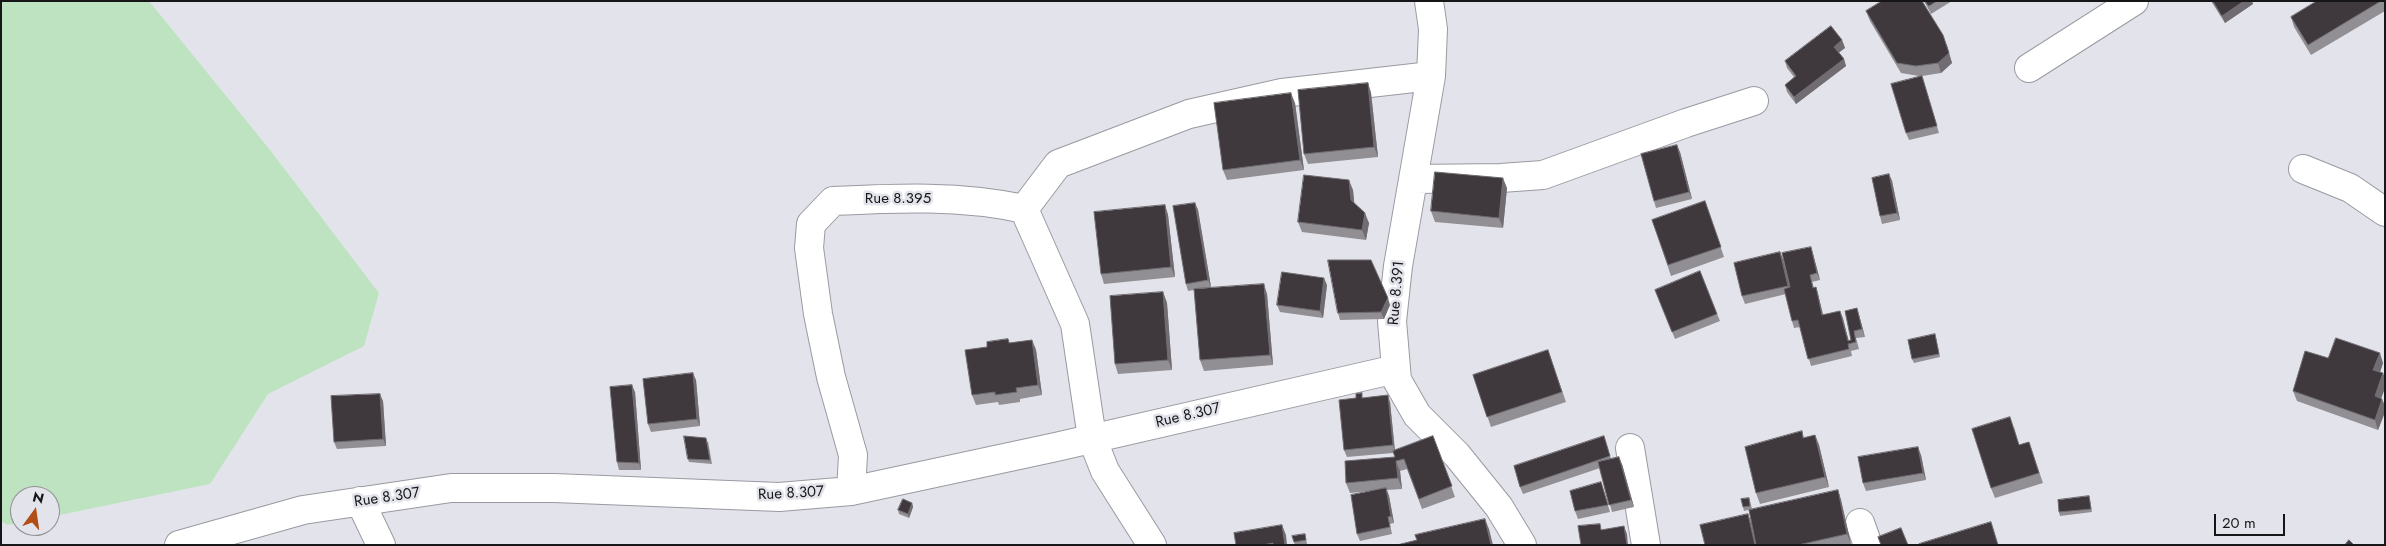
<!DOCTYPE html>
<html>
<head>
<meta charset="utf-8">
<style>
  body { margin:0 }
  #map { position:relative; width:2386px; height:546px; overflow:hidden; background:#e3e4eb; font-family:Jost,sans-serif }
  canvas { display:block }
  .frame { position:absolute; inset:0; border:2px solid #161619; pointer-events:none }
  .north { position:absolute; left:10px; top:486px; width:50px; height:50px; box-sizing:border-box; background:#e3e4eb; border:1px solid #919297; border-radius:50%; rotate:14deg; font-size:14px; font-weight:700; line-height:20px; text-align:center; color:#161619 }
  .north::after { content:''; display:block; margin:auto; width:18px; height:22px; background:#b14e16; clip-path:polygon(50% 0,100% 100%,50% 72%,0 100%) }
  .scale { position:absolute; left:2214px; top:514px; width:71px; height:22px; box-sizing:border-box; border:2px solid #161619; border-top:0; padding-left:6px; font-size:15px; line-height:18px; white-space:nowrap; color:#161619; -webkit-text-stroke:4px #e3e4eb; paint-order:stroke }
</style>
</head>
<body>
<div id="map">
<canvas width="2386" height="546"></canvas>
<div class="frame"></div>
<div class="north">N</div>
<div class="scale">20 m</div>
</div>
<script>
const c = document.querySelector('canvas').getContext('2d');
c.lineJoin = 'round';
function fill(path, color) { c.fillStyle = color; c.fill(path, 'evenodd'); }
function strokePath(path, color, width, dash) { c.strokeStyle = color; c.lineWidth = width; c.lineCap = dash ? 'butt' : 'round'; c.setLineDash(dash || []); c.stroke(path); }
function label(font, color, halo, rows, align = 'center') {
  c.font = font + ' Jost,sans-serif'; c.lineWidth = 5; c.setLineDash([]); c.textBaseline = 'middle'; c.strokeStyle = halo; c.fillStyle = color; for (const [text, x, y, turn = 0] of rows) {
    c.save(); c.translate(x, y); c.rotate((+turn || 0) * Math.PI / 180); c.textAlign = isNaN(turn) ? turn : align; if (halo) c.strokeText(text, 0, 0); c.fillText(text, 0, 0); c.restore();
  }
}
fill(new Path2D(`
  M1,1H149L270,150L379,293L364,346L268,394L210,484L50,517V496H20V523L7,525L1,521Z`), '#bee3c0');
const minor = new Path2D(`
  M1429,1L1433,29L1431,76L1398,266L1392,321L1397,380L1417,415L1457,455L1499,507L1522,545
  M2029,68L2134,1
  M2303,169L2350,188L2385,212
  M1413,179L1501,178L1543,175L1686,123L1754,101
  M1024,209L1058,164L1189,114L1282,93L1431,76
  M1630,448L1646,545
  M851,491L853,455L831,377L818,314L809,248L811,224L833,201C897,198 961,195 1024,209L1075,324L1092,438L1105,471L1152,545
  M360,501L381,545
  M1860,523L1868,545
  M179,545L303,510L451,488H554L779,497L851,491L1056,447L1396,369`);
strokePath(minor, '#999aa1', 30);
strokePath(minor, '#fff', 28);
fill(new Path2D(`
  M1924,1H1952L1931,14Z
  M2211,1H2252L2253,4L2225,23Z
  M2317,1H2385V11L2311,55L2294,27L2291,17Z
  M1866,11L1947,45L1952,63L1941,73L1922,76L1939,133L1909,140L1906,133L1919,76L1901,73L1870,21Z
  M1842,40L1845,48L1839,52L1844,59L1846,66L1796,104L1787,92L1785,85L1794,77L1787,68L1785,61Z
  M1368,83L1371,93L1378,157L1308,164L1304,154Z
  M1295,103L1304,170L1227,180L1223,170Z
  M1680,152L1692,199L1656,208L1654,201Z
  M1889,174L1892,181L1900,220L1882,224L1880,216Z
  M1507,188L1503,228L1435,222L1431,211Z
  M1353,190L1354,203L1369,223L1366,240L1302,232L1298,222Z
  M1705,201L1724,257L1671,276L1652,220Z
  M1195,203L1198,210L1211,287L1198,289L1267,294L1273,365L1204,371L1200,360L1194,290L1188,291L1186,284Z
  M1165,205L1168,215L1175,277L1104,284L1101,274Z
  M1813,254L1820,280L1812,282L1814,288L1816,287L1818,294L1823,315L1840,311L1849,341L1851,340L1859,315L1865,337L1856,338L1859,349L1851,351L1852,356L1811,366L1800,327L1794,328L1792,321L1786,294L1745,304L1742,296L1783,259L1790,287Z
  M1700,271L1720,321L1675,339L1658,297Z
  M1327,285L1323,318L1280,312L1277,305Z
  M1163,292L1167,303L1172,370L1118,374L1115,364Z
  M1390,305L1384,319L1340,320L1338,313Z
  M1936,338L1940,357L1914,363L1912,359Z
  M1008,339L1010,343L1032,340L1036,350L1042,395L1020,399V402L999,405L998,402L976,405L972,395L987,347Z
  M1548,350L1566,402L1491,427L1473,375Z
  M2383,363L2380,373H2383L2385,379V388L2381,398L2385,406V412L2378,430L2297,401L2293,391Z
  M696,380L700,426L651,432L648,424Z
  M635,392L641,470H619L617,462Z
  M1363,398L1390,402L1395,450L1433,436L1455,497L1422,509L1407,469L1400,471L1402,489L1387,490L1389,496L1394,523L1390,524L1392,534L1360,541L1357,534L1370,491L1350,493L1346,483L1395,457L1393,453L1347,457L1344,450Z
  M383,401L386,446L337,449L334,442Z
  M2014,427L2019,445L2029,442L2043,483L1995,498L1991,488Z
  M1802,431L1804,438L1815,435L1819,445L1829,487L1760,504L1756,493Z
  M1604,436L1611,459L1622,464L1634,507L1612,512L1600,468L1523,494L1520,487Z
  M708,441L712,464L689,462L688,459Z
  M1921,455L1926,480L1866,491L1863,483Z
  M1601,482L1610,512L1578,519L1575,511Z
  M1838,490L1841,500L1851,544L1847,545H1705L1748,514L1751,521Z
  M2089,496L2090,500L2092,512L2060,516L2059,512Z
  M1750,501L1752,509L1744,511L1743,507Z
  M912,503L913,507L909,518L899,514L898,510Z
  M1305,534L1307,544L1295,545L1294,542Z`), '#918e94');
fill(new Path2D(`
  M2244,1H2252L2253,4L2225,23L2222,16Z
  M1943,35L1952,63L1941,73L1938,63Z
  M1842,40L1845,48L1837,54L1834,47Z
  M1844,59L1846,66L1796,104L1794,97Z
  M1368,83L1371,93L1378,157L1374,147Z
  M1291,93L1295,103L1304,170L1300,160Z
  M1677,145L1680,152L1692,199L1689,192Z
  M1889,174L1892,181L1900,220L1897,213Z
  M1503,178L1507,188L1503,228L1499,218Z
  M1349,180L1353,190L1355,210L1351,200Z
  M1195,203L1198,210L1211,287L1208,280Z
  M1165,205L1168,215L1175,277L1171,267Z
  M1365,213L1369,223L1366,240L1362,230Z
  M1811,247L1813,254L1820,280L1817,273Z
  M1780,252L1783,259L1791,293L1788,286Z
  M1324,278L1327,285L1323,318L1320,311Z
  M1264,284L1267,294L1273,365L1270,355Z
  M1816,287L1818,294L1825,323L1822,315Z
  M1163,292L1167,303L1172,370L1168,360Z
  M1388,298L1390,305L1384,319L1381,312Z
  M1857,308L1859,315L1865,337L1862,329Z
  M1840,311L1843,318L1849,343V344Z
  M1032,340L1036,350L1042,395L1038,385Z
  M2380,353L2383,363L2377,380L2373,370Z
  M693,373L696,380L700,426L697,419Z
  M2383,373L2385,379V388L2378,407L2375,396Z
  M632,385L635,392L641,470L639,463Z
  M380,394L383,401L386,446L383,439Z
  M1388,395L1390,402L1395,453L1393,445Z
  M2382,399L2385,406V412L2378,430L2375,420Z
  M1815,435L1819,445L1829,487L1825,477Z
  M1918,447L1921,455L1926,480L1923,473Z
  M1619,457L1622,464L1634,507L1631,500Z
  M1396,461L1400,471L1402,489L1398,478Z
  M1386,488L1389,496L1394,523L1391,516Z
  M1838,490L1841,500L1851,544L1847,534Z
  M912,503L913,507L909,518L908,514Z
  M1485,519L1489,529L1493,545H1491Z
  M1282,525L1286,535L1287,545H1285Z
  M1624,526L1627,534L1628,545H1627Z`), '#706c71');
const building = new Path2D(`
  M1882,1H1922L1943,35L1949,53L1938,63L1916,66L1897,63L1866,11Z
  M1925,1H1937L1929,6Z
  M2213,1H2244L2222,16Z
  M2317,1H2381L2308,45L2291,17Z
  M1831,26L1842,40L1834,47L1844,59L1794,97L1785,85L1796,76L1785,61Z
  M1922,76L1937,126L1906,133L1891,84Z
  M1368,83L1374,147L1304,154L1298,90Z
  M1291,93L1300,160L1223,170L1214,103Z
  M1677,145L1689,192L1654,201L1641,154Z
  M1435,172L1503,178L1499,218L1431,211Z
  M1889,174L1897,213L1880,216L1872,178Z
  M1304,175L1349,180L1351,200L1365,213L1362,230L1298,222Z
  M1705,201L1721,247L1668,265L1652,220Z
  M1195,203L1208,280L1186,284L1173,206Z
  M1165,205L1171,267L1101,274L1094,212Z
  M1811,247L1817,273L1810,275L1813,288L1816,287L1822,315L1840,311L1848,341L1851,340L1845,311L1857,308L1862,329L1854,331L1856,342L1848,344L1849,349L1808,359L1798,320L1792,321L1784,289L1790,287L1782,253Z
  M1780,252L1788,286L1742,296L1734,263Z
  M1328,260H1371L1388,298L1381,312L1338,313Z
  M1700,271L1717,314L1672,332L1655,290Z
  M1282,272L1324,278L1320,311L1277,305Z
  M1264,284L1270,355L1200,360L1194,289Z
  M1163,292L1168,360L1115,364L1110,296Z
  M1935,334L1939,354L1912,359L1908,340Z
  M2336,338L2380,353L2373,370L2383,373L2375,396L2382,399L2375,420L2293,391L2305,351L2328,358Z
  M1008,339L1009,343L1032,340L1038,385L1016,388L1017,392L995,395V392L972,395L965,350L987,347V342Z
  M1548,350L1562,392L1487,417L1473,375Z
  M693,373L697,419L648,424L643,379Z
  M632,385L639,463L617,462L610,387Z
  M1362,393V398L1388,395L1393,445L1344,450L1339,400L1356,398V394Z
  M380,394L383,439L334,442L331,396Z
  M2010,417L2019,445L2029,442L2039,473L1991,488L1972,429Z
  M1802,431L1803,438L1815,435L1825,477L1756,493L1745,447Z
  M684,436L706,438L710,460L688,459Z
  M1433,436L1452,486L1419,499L1404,459L1396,461L1398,478L1346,483L1345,461L1395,457L1393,451Z
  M1604,436L1610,456L1520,487L1514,466Z
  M1918,447L1923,473L1863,483L1858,457Z
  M1619,457L1631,500L1609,505L1598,462Z
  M1601,482L1608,505L1575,511L1570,491Z
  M1386,488L1391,516L1388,517L1390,527L1357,534L1351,495Z
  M1838,490L1847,534L1798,545H1756L1749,510Z
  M2089,496L2091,509L2059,512L2058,500Z
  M1749,498L1750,506L1743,507L1741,499Z
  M903,499L912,503L908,514L898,510Z
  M1748,514L1755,545H1705L1700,525Z
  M1485,519L1491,545H1397L1417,540L1415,535Z
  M1991,522L1998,545H1919V544Z
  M1600,524L1601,530L1624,526L1627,545H1581L1578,526Z
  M1282,525L1285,545H1273V543L1263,545H1236L1234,533Z
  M1901,528L1908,545H1881L1878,537Z
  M1305,534L1306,540L1294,542L1292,536Z
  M2349,540L2354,545H2345Z`);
fill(building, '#3f393d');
strokePath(building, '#706c71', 1);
label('15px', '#161619', '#e3e4eb', [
  ["Rue 8.395",898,199],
  ["Rue 8.391",1397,293,-85],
  ["Rue 8.307",1188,416,-13],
  ["Rue 8.307",791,494,-3],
  ["Rue 8.307",387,498,-8]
]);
</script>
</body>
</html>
